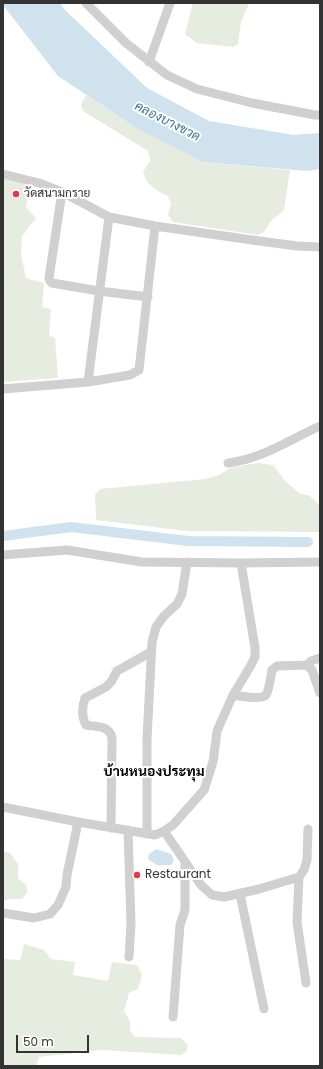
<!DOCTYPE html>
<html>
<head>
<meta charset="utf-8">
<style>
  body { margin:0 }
  #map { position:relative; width:323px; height:1069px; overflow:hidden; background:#fff; font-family:Poppins,sans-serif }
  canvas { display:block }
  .frame { position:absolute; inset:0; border:4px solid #333; pointer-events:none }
  .scale { position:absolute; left:16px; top:1035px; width:73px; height:18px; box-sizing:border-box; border:2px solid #333; border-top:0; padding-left:5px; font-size:12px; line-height:14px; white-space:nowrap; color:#333; -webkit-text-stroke:3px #fff; paint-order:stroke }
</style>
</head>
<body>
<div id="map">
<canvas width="323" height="1069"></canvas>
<div class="frame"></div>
<div class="scale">50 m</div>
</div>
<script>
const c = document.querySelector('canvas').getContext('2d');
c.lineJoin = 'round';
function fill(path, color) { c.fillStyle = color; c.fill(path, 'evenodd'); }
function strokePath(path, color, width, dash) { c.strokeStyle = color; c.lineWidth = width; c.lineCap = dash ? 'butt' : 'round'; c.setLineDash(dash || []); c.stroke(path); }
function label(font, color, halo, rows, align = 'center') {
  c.font = font + ' Poppins,Sarabun,sans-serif'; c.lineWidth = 4; c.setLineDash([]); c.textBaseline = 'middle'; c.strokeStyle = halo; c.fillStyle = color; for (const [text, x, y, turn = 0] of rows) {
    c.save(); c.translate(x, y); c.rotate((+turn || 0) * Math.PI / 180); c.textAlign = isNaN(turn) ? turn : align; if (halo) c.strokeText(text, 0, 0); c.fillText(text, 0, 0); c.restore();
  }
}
fill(new Path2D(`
  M193,3H249L241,22L238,44L233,47L197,43L185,34Z
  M86,95L139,130L203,162L290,170L284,210L271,221L264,232L258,235L173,222L168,215L171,204L168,196C157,192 146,184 143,172L150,161L148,151L83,111L81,105Z
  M3,179L22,181L29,190L26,207L36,218L22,236L21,255L26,278L44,283L42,307L51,309L49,335L55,338L58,378L3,382Z
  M258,463L273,465L285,481L299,493L310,496L320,506V532L186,531L96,520L95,495L100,489L205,479L219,475L230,468Z
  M3,851L10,853L18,864V878L27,886V893L22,899H9L3,902Z
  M24,944L44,950L51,959L75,962L73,975L108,981L112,962L137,965L142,975L138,989L129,993L124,1011L130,1021V1031L135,1037L181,1038L188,1045L187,1051L181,1055L102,1050L39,1057L36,1066H3V959L20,960Z`), '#e6ecdf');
fill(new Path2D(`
  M3,3H60L64,9L147,88L209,121L294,135L320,133V169L308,171L203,162L139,130L58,76L3,5Z
  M156,849L171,854L174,860L171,865H157L148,859L149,854Z`), '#cfe2ee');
strokePath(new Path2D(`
  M3,536L71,527L188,541L308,542`), '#cfe2ee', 10);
strokePath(new Path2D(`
  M86,3L126,43L167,75L197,89L252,103L315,115H320
  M149,62L170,3
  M3,174L39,183L62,192L109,217L155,226L245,239L297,246L320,247
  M62,192L49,278L50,281L52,283L99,291L148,297
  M88,382L109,217
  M3,389L88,382L130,375L139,370L155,226
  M228,463C262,459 289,440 320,426
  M3,555L67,550L142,562L241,563L320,562
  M307,665L311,661L320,658
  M233,695C240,696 261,700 266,695C269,691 271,675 272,670L277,666L307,665L312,670L320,693
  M3,807L78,822L155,835L164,831L173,825L204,790L213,762L217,731L233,695L250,667L255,657V648L241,563
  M111,828L112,738C109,725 97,727 86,725C81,716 82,707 85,698L106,687L111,682L117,671L151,652
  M128,830L131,924L129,957
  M164,831L201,885L212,895L224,897L259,889L299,877L304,870L307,860L308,829
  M147,834V739L152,642L156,627L164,616L177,604L182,594L187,562
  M299,877L297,922L306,983
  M240,894L264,1009
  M3,913L34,918L50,914L58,905L66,887L67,875L78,822
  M173,1017L180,925L185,910V862`), '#d0d0d0', 9);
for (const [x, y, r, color] of [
  [16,194,4,"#e63946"],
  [137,875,4,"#e63946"]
]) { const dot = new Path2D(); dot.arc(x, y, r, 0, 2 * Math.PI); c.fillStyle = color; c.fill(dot); strokePath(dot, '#fff', 1.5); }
label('12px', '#333', '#fff', [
  ["วัดสนามกราย",24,194],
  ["Restaurant",145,875]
], 'left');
label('italic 13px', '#3f7597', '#fff', [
  ["คลองบางขวด",167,122,27]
]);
label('bold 14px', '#000', '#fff', [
  ["บ้านหนองประทุม",154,772]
]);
</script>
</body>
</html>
